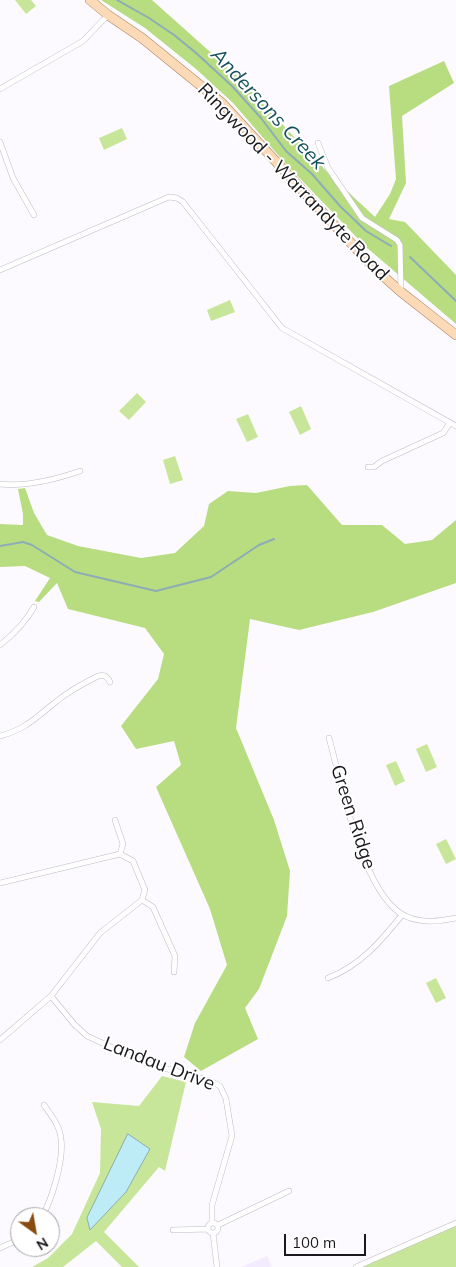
<!DOCTYPE html>
<html>
<head>
<meta charset="utf-8">
<style>
  body { margin:0 }
  #map { position:relative; width:456px; height:1267px; overflow:hidden; background:#fcfaff; font-family:Mulish,sans-serif }
  canvas { display:block }
  .north { position:absolute; left:10px; top:1207px; width:50px; height:50px; box-sizing:border-box; background:#fff; border:1px solid #a4a3a5; border-radius:50%; rotate:148deg; font-size:14px; font-weight:700; line-height:20px; text-align:center; color:#1b191d }
  .north::after { content:''; display:block; margin:auto; width:18px; height:22px; background:#8a4b11; clip-path:polygon(50% 0,100% 100%,50% 72%,0 100%) }
  .scale { position:absolute; left:284px; top:1234px; width:82px; height:22px; box-sizing:border-box; border:2px solid #1b191d; border-top:0; padding-left:6px; font-size:15px; line-height:18px; white-space:nowrap; color:#1b191d; -webkit-text-stroke:4px #fff; paint-order:stroke }
</style>
</head>
<body>
<div id="map">
<canvas width="456" height="1267"></canvas>
<div class="north">N</div>
<div class="scale">100 m</div>
</div>
<script>
const c = document.querySelector('canvas').getContext('2d');
c.lineJoin = 'round';
function fill(path, color) { c.fillStyle = color; c.fill(path, 'evenodd'); }
function strokePath(path, color, width, dash) { c.strokeStyle = color; c.lineWidth = width; c.lineCap = dash ? 'butt' : 'round'; c.setLineDash(dash || []); c.stroke(path); }
function label(font, color, halo, rows, align = 'center') {
  c.font = font + ' Mulish,sans-serif'; c.lineWidth = 4; c.setLineDash([]); c.textBaseline = 'middle'; c.strokeStyle = halo; c.fillStyle = color; for (const [text, x, y, turn = 0] of rows) {
    c.save(); c.translate(x, y); c.rotate((+turn || 0) * Math.PI / 180); c.textAlign = isNaN(turn) ? turn : align; if (halo) c.strokeText(text, 0, 0); c.fillText(text, 0, 0); c.restore();
  }
}
fill(new Path2D(`
  M267,1256L272,1267H241Z`), '#f3ebfe');
fill(new Path2D(`
  M15,0H31L36,6L26,14Z
  M122,128L127,139L104,150L99,138Z
  M230,300L235,312L211,321L207,310Z
  M137,393L146,402L129,420L119,411Z
  M301,406L311,429L300,435L289,412Z
  M248,414L258,437L247,442L236,419Z
  M175,456L183,480L170,484L163,460Z
  M427,744L437,767L426,772L416,749Z
  M396,761L405,781L395,786L386,765Z
  M446,839L456,859L446,864L436,844Z
  M436,978L446,998L436,1003L426,983Z
  M162,1076L186,1082L165,1171L159,1167L104,1232L139,1267H122L96,1241L63,1267H32L48,1258L72,1234L100,1173L101,1129L92,1102L139,1106Z
  M456,1223V1267H363L362,1264Z`), '#c7e699');
fill(new Path2D(`
  M101,0H152L236,75L331,176L375,217L390,194L396,179L389,86L444,61L454,83L402,116L406,183L389,219L405,222L456,275V324L366,247L285,163L233,103L196,69L145,28Z
  M307,485L342,525H382L405,544L432,540L456,520V583L373,612L299,630L250,619L236,728L274,820L290,871L287,916L259,989L245,1008L258,1039L201,1071L184,1057L195,1023L227,965L210,909L156,787L181,765L174,741L136,749L121,726L158,679L164,654L145,628L68,609L57,583L39,602L35,601L50,578L25,566L0,567V524L23,525V514L18,489L25,488L34,513L47,535L78,546L141,558L175,553L204,526L209,504L228,491L256,493L290,486Z`), '#b8dc80');
const water = new Path2D(`
  M128,1134L150,1149L126,1192L90,1230L87,1218Z`);
fill(water, '#bdecf6');
strokePath(water, '#8cadb5', 1);
strokePath(new Path2D(`
  M117,0L149,18L174,35L195,52L232,86L261,118L286,151L312,174L340,206L366,231L391,246
  M410,257L456,301
  M0,546L23,542L32,545L75,572L156,591L211,577L259,545L274,539`), '#8cadb5', 2);
const minor = new Path2D(`
  M0,89L83,41L108,15
  M0,142L13,178L34,215
  M318,143L328,168L362,218L397,240L400,245L401,292
  M0,270L169,197L177,198L183,202L282,328L456,426
  M368,467H374L382,461L443,433L450,423
  M0,484C27,487 54,480 80,471
  M0,645C14,634 25,623 34,607
  M0,736C27,729 36,717 57,701C69,691 84,683 98,676C105,674 107,677 110,682
  M329,738C342,785 361,886 400,913C416,924 438,922 456,918
  M115,820L123,844L120,854
  M0,883L120,854L133,861L145,890L142,900L100,933L51,996L74,1024L87,1036L146,1063L211,1081L220,1086L226,1099L232,1136L212,1205V1222
  M142,900L153,907L175,956L174,972
  M328,978C360,966 381,941 402,915
  M0,1040L51,996
  M42,1217C52,1199 64,1160 61,1139C60,1126 51,1115 44,1105
  M208 1228a5 5 0 1 1 10 0a5 5 0 1 1-10 0Z
  M218,1225L289,1191
  M173,1230L208,1229
  M213,1233L217,1267
  M0,1248L20,1239
  M356,1267L456,1223`);
const primary = new Path2D(`
  M90,0L108,15L142,38L222,103L373,267L401,292L456,335`);
strokePath(minor, '#bebac5', 6);
strokePath(primary, '#ac8763', 10);
strokePath(minor, '#fff', 5);
strokePath(primary, '#fcdab8', 9);
label('19px', '#1b191d', '#fff', [
  ["Ringwood - Warrandyte Road",293,182,46],
  ["Green Ridge",353,817,72],
  ["Landau Drive",159,1064,21]
]);
label('italic 20px', '#14505c', '#fff', [
  ["Andersons Creek",268,109,47]
]);
</script>
</body>
</html>
